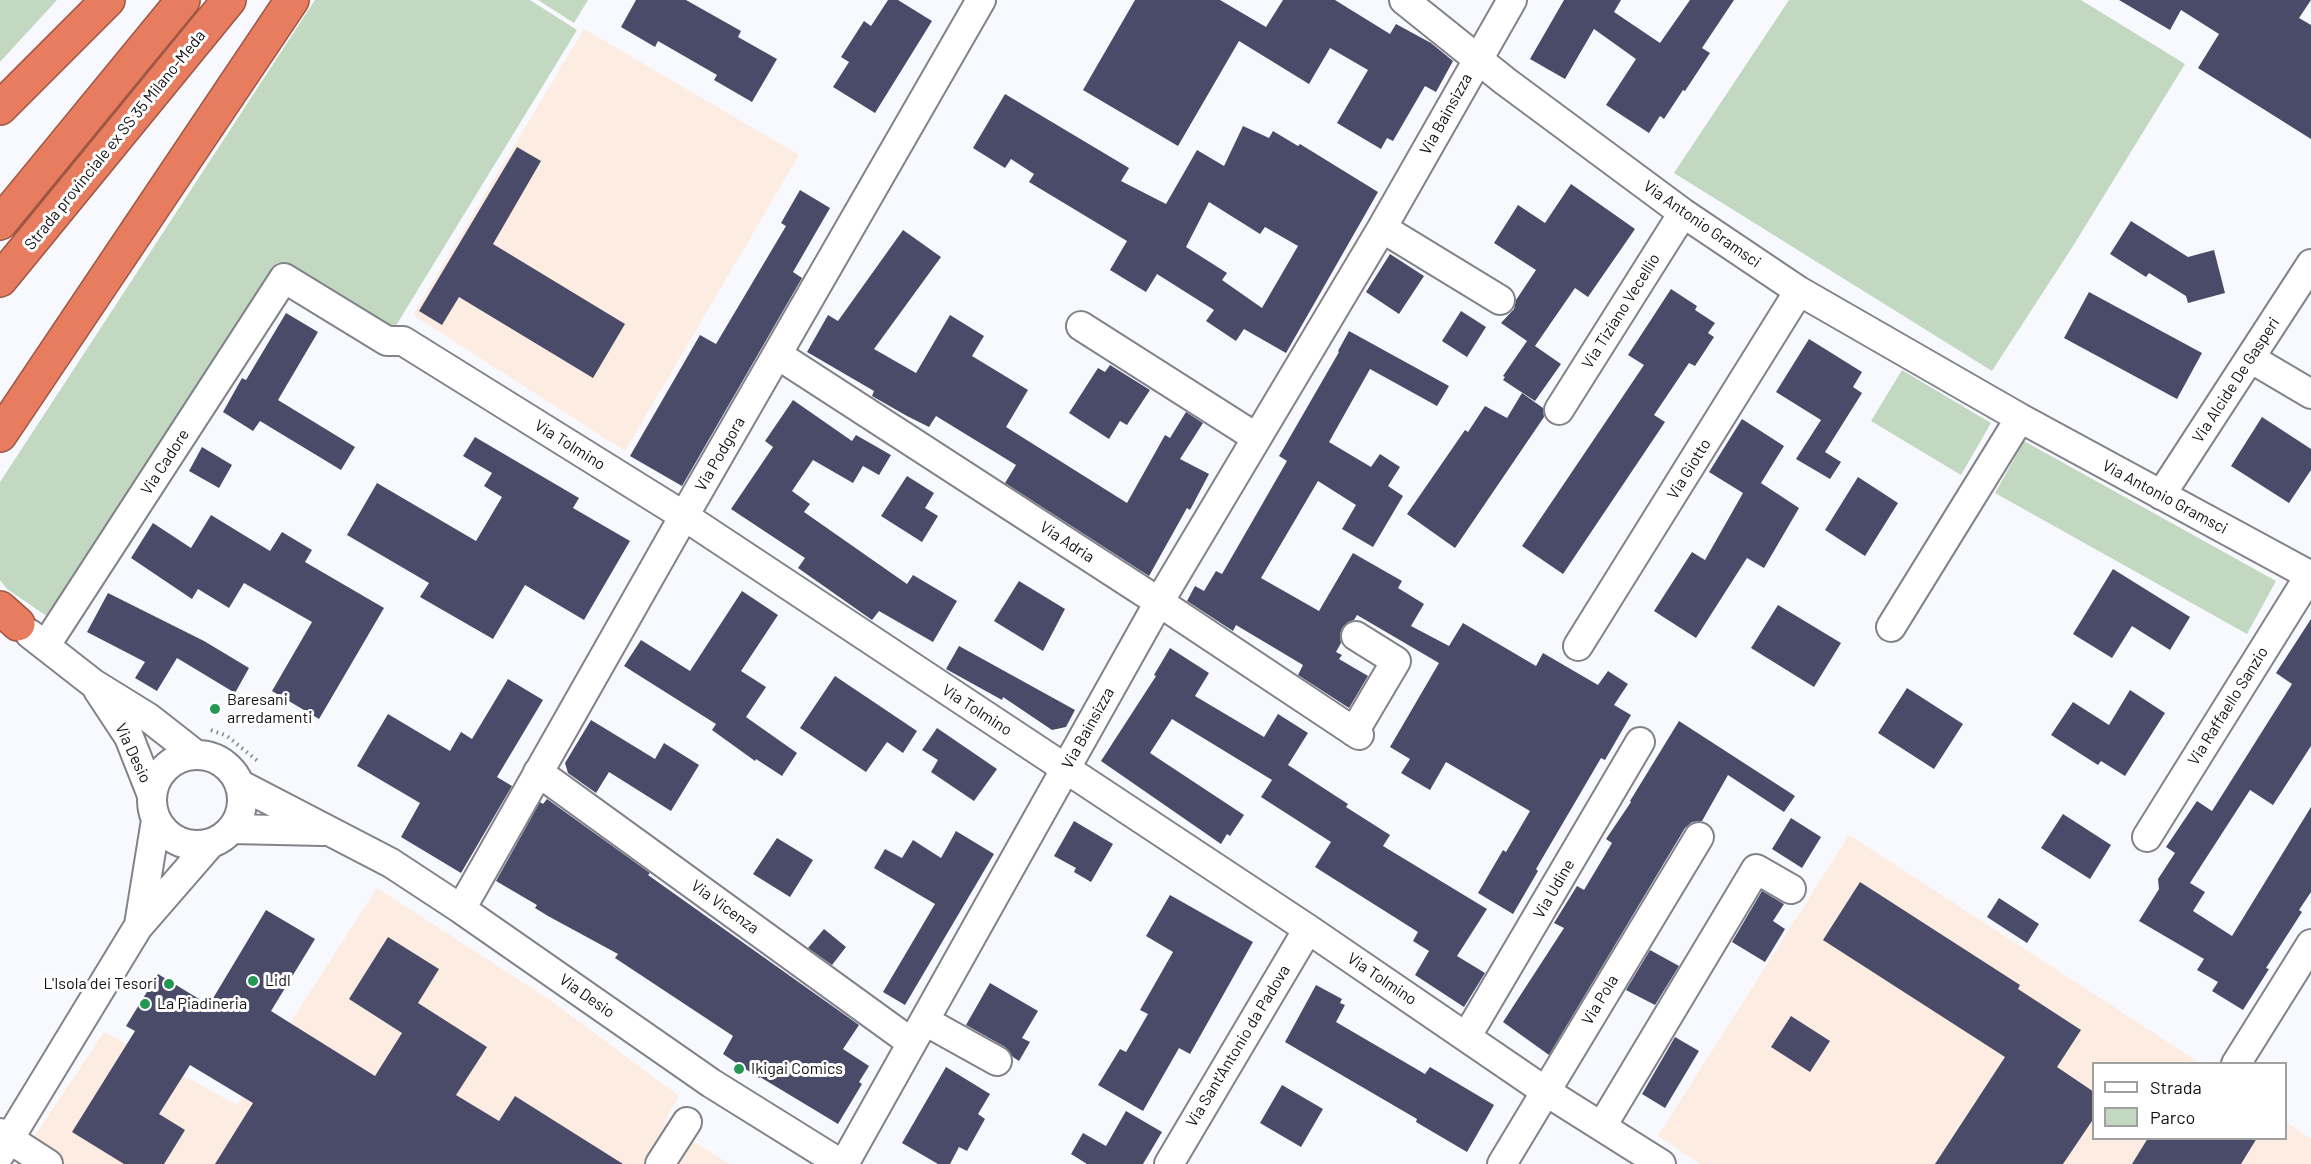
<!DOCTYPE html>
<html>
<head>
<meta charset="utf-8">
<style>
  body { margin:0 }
  #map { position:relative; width:2311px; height:1164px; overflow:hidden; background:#f8f9fe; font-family:Barlow,sans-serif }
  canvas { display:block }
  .legend { position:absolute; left:2092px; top:1062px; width:195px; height:78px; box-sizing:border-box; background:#fff; border:2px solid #a0a0a1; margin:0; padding:8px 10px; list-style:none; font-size:18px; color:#111114 }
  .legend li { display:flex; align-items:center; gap:12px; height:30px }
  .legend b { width:30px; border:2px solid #a0a0a1 }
</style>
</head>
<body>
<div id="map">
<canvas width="2311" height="1164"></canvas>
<ul class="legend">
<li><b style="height:8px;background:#fff"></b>Strada</li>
<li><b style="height:16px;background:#c2d8c1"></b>Parco</li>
</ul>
</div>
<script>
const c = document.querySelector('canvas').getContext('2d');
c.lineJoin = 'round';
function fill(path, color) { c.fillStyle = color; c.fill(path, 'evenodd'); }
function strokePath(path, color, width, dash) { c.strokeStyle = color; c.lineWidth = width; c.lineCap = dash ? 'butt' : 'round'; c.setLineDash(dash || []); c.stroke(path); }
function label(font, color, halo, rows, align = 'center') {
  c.font = font + ' Barlow,sans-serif'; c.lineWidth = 6; c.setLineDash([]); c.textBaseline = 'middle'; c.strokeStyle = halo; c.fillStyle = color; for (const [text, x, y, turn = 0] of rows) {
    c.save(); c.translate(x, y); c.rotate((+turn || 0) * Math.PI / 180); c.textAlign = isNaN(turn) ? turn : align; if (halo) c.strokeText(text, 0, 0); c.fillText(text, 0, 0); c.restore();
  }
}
fill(new Path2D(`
  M584,29L799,155L625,451L413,315Z
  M1849,835L2200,1063L2094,1064V1138H2286V1122L2311,1139V1164H1700L1658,1136Z
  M377,888L547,998L679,1096L664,1123L729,1164H16L104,1032L237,1105Z`), '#fdece1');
fill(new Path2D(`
  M0,0H57L0,62Z
  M315,0H530L577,30L392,332L277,263L51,619L7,589L0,580V482Z
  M538,0H588L574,23Z
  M1789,0H2081L2185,64L2073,246L1992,371L1674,173Z
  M1902,370L1991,423L1961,475L1871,421Z
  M2024,441L2276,581L2247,634L1995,493Z`), '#c2d8c1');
fill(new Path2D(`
  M636,0H686L741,31L738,37L777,59L752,102L714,80L717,75L658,41L655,47L621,27Z
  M888,0H898L932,21L875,113L833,87L849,62L841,57L864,21L871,26Z
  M1135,0H1220L1266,27L1283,0H1335L1390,34L1396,24L1431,43L1453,61L1436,92L1425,86L1393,141L1387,138L1381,149L1337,123L1368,70L1330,48L1309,84L1239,41L1178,146L1083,90Z
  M1564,0H1621L1614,12L1660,43L1690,0H1734L1702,48L1710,53L1685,91L1683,90L1664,119L1660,116L1649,133L1606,105L1636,59L1594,29L1565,79L1530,59Z
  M2119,0H2311L2299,18L2311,25V139L2198,68L2219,34L2181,10L2170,30Z
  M1005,94L1129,168L1121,181L1166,204L1197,150L1224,166L1243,126L1269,138L1273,131L1298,146L1300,144L1378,192L1286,353L1244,329L1236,341L1206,321L1214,310L1157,274L1146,292L1110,270L1127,241L1029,182L1034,174L1011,159L1005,168L973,148ZM1209,202L1260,234L1265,227L1298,246L1262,308L1222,280L1227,273L1186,247Z
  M517,147L541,161L493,244L625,324L593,378L459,297L442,325L419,311Z
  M1571,184L1635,229L1588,297L1575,288L1535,346L1561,364L1535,401L1503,380L1505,377L1503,376L1527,341L1501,323L1514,309L1516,300L1536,270L1494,243L1518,205L1545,223Z
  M800,190L830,208L793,272L802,278L682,486L630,456L700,335L716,344L786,226L781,223Z
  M2131,221L2188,257L2214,250L2225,293L2188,303L2186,296L2149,273L2146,277L2110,254Z
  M903,230L941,257L874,349L916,373L950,315L984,336L972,356L1028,390L1006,427L1127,503L1165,435L1170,438L1186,412L1203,423L1180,459L1209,474L1190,510L1187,508L1149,576L1005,483L1016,465L936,416L929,427L907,416L872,396L874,391L807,352L828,315L838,321Z
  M1390,254L1424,276L1399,314L1366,292Z
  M1671,289L1697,306L1695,310L1715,323L1708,333L1714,337L1695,366L1689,363L1654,415L1665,422L1563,574L1522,546L1644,365L1628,355Z
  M2089,292L2202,353L2177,399L2064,338Z
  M1461,311L1486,327L1467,357L1442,341Z
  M286,313L318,332L278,400L355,447L341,470L260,421L253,431L223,412L242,378L246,380Z
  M1349,331L1449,386L1437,406L1370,369L1329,442L1371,467L1380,454L1400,467L1388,486L1403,496L1373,547L1342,529L1356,505L1318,481L1261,578L1319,611L1353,553L1402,581L1398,588L1424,604L1411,626L1449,646L1463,623L1536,666L1543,653L1598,685L1608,671L1628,684L1614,705L1631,715L1605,760L1601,758L1536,869L1538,871L1513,914L1478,893L1503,850L1506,852L1530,811L1446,762L1430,790L1401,773L1410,759L1390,747L1439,663L1357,615L1354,620L1348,622L1342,628L1340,635L1341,643L1336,652L1342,655L1339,659L1368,676L1349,708L1298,675L1303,665L1236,625L1233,631L1187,601L1195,586L1204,591L1216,571L1222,574L1287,461L1279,456L1339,352L1338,351Z
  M1809,339L1862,372L1853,387L1862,393L1825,452L1841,462L1830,479L1796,459L1821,420L1776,392Z
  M1110,365L1150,390L1127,425L1120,421L1109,439L1069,413L1098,368L1105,372Z
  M1522,393L1543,408L1544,417L1455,548L1407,514L1465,430L1468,432L1485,406L1507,418Z
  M793,400L852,441L856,435L891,455L879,475L863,466L853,483L813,460L792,491L810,504L804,512L907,584L913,575L957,601L933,642L879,611L872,620L798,568L805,558L731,509L773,447L765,441Z
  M2262,417L2311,449V470L2289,503L2231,466Z
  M1742,419L1784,446L1761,483L1799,508L1764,568L1747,558L1696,638L1654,611L1692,552L1705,560L1743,493L1709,472Z
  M475,437L579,498L573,508L630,541L584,620L525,585L493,639L420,597L429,583L347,535L377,483L476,541L502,497L484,486L492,473L463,456Z
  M202,447L232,465L219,488L189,471Z
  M907,476L934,493L925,508L938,516L922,542L881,516Z
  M1858,477L1898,503L1865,556L1825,530Z
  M211,515L270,551L282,532L312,550L305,562L384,608L319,719L272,691L312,622L244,583L229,608L198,589L192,599L131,558L153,523L191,548Z
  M2113,569L2190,617L2170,650L2132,626L2112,658L2073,634Z
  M1019,581L1065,609L1043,651L994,621Z
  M742,591L778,615L741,671L766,687L746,717L797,753L782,776L756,759L755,761L712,730L716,724L624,666L641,640L690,671Z
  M108,593L204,641L249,668L235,693L177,658L157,691L135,678L145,662L87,632Z
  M1778,605L1841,643L1814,687L1751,648Z
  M2311,619V746L2273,805L2250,790L2190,883L2205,892L2193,911L2232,936L2311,807V892L2299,910L2302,912L2266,968L2269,969L2243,1010L2212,991L2218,982L2197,970L2204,959L2139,921L2159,889L2158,879L2175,853L2166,847L2197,801L2212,811L2292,684L2276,673Z
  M959,646L1075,710L1066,727L1052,730L1003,697L1002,700L946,669Z
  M1170,648L1209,673L1195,696L1264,737L1278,714L1308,733L1288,765L1348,804L1346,807L1390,835L1383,846L1487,909L1457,956L1485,973L1464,1007L1415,975L1429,951L1413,941L1418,932L1315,867L1331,842L1261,797L1272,780L1172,719L1150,753L1244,815L1230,836L1227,834L1221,844L1101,761L1156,676L1154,675Z
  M835,676L917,731L903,753L887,742L866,772L800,728Z
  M508,679L543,700L497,777L512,786L461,873L401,837L420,803L357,766L388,714L450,751L461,732L472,739Z
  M1907,688L1963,724L1934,769L1878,733Z
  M2130,690L2165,713L2125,776L2101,761L2098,765L2051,735L2073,702L2109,725Z
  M591,720L655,759L664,743L699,765L671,811L609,772L596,793L568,773L565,763Z
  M1679,721L1795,796L1784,812L1728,775L1702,821L1692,822L1685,828L1549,1055L1503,1022L1564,928L1554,923L1577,886L1584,890L1612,843L1606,839L1631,802L1630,801Z
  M937,728L997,769L974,801L931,772L938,760L922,750Z
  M547,799L650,873L648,875L859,1025L843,1049L869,1066L859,1082L862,1084L838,1124L760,1077L759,1078L723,1054L733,1036L615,958L618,954L548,916L535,908L537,905L496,881L540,802L543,804Z
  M2063,814L2111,845L2090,879L2041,848Z
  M1791,818L1821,837L1802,868L1772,849Z
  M1074,821L1113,844L1091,882L1074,872L1076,868L1054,856Z
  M956,831L994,854L905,1005L883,992L935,904L874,868L885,849L902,858L913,840L941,858Z
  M777,838L813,860L790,897L753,874Z
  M1860,882L2020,985L2018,989L2081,1030L2057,1067L2094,1092V1118L2063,1164H1935L2005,1057L1823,940Z
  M1762,891L1784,904L1773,921L1785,929L1765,962L1732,942Z
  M1170,895L1253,942L1190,1054L1179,1048L1143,1111L1098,1085L1120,1049L1126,1052L1148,1014L1140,1010L1173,952L1146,936Z
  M1999,898L2039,924L2027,943L1987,917Z
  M266,910L315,939L271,1011L375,1076L402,1033L349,999L388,937L439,969L418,1003L487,1047L456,1095L499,1121L515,1096L623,1164H215L253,1103L190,1065L159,1114L185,1130L164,1164H124L72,1132L135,1031L126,1026L158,974L209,1005Z
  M824,929L846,947L832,965L808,948Z
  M1650,950L1679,966L1655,1005L1626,990Z
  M990,983L1038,1011L1022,1038L1030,1042L1019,1061L1013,1057L1005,1047L966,1025Z
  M1316,985L1342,999L1340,1003L1345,1005L1336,1022L1425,1074L1430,1067L1494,1105L1467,1152L1416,1122L1417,1119L1285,1042Z
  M1791,1016L1830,1041L1810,1072L1771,1047Z
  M1675,1037L1699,1051L1665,1108L1642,1094Z
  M946,1067L990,1094L978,1114L985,1119L967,1151L959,1147L950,1164H938L902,1143Z
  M1282,1085L1323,1109L1301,1147L1260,1123Z
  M1126,1111L1162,1132L1143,1164H1087L1071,1154L1083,1133L1106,1146Z
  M2148,1138H2257L2241,1164H2132Z`), '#494b69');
const minor = new Path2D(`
  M1404,0L1505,81L1683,213L1799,291L2020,418L2311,576
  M1382,228L1500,300
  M1081,326L1257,438
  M778,355L1159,602L1359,735
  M2250,358L2311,394
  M1559,410L1683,213
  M2161,495L2311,264
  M1891,627L2020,418
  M30,634L94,684L149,718L195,754
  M46,645L284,278L387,341H403L684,516L1308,929L1545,1091L1661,1164
  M1578,646L1799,291
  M98,690L129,737L151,793
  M1354,732L1396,661L1356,636
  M152 800a45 45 0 1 1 90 0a45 45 0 1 1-90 0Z
  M538,772L912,1043
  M239,784L391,863L461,909L711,1083L841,1164
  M232,829L323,831
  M2147,837L2310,575
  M461,909L684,516L981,0
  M139,925L156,820
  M925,1021L997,1061
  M1467,1036L1640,742
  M2236,1064L2311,944
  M1602,1126L1756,869L1791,889
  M0,1133L48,1164
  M0,1154L138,927L210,844
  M660,1164L687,1122
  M844,1164L1159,602L1382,228L1512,0
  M1169,1164L1308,929
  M1502,1164L1699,837`);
const highway = new Path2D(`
  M0,108L108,0
  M0,223L183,0
  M0,280L229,0
  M0,435L292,0
  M0,608L18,624`);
strokePath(minor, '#81828a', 32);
strokePath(highway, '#9c5745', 36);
strokePath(new Path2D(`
  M211,730L227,736L259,762`), '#838488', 4, [1.5, 4.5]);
strokePath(minor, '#fff', 28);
strokePath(highway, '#e77c5f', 33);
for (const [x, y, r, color] of [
  [215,709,6,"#249752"],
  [253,981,6,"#249752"],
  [169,984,6,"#249752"],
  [145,1004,6,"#249752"],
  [739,1069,6,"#249752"]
]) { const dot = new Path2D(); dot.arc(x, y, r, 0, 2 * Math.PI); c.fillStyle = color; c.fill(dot); strokePath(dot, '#fff', 2); }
label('16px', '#111114', '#fff', [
  ["Via Bainsizza",1446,114,-61],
  ["Strada provinciale ex SS 35 Milano-Meda",115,140,-51],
  ["Via Antonio Gramsci",1702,224,35],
  ["Via Tiziano Vecellio",1621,311,-58],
  ["Via Alcide De Gasperi",2236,380,-57],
  ["Via Tolmino",570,445,32],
  ["Via Podgora",720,454,-60],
  ["Via Cadore",165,462,-57],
  ["Via Giotto",1689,469,-58],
  ["Via Antonio Gramsci",2165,497,28],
  ["Via Adria",1067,542,33],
  ["Via Raffaello Sanzio",2228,706,-58],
  ["Via Tolmino",977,710,33],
  ["Via Bainsizza",1088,728,-61],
  ["Via Desio",133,753,65],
  ["Via Udine",1554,889,-60],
  ["Via Vicenza",725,907,36],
  ["Via Tolmino",1382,979,34],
  ["Via Desio",587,996,35],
  ["Via Pola",1600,1000,-59],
  ["Via Sant'Antonio da Padova",1238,1046,-59]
]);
label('16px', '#111114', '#fff', [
  ["Baresani",227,700],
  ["arredamenti",227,718],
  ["Lidl",265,981],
  ["L'Isola dei Tesori",157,984,"right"],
  ["La Piadineria",157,1004],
  ["Ikigai Comics",751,1069]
], 'left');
</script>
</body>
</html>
